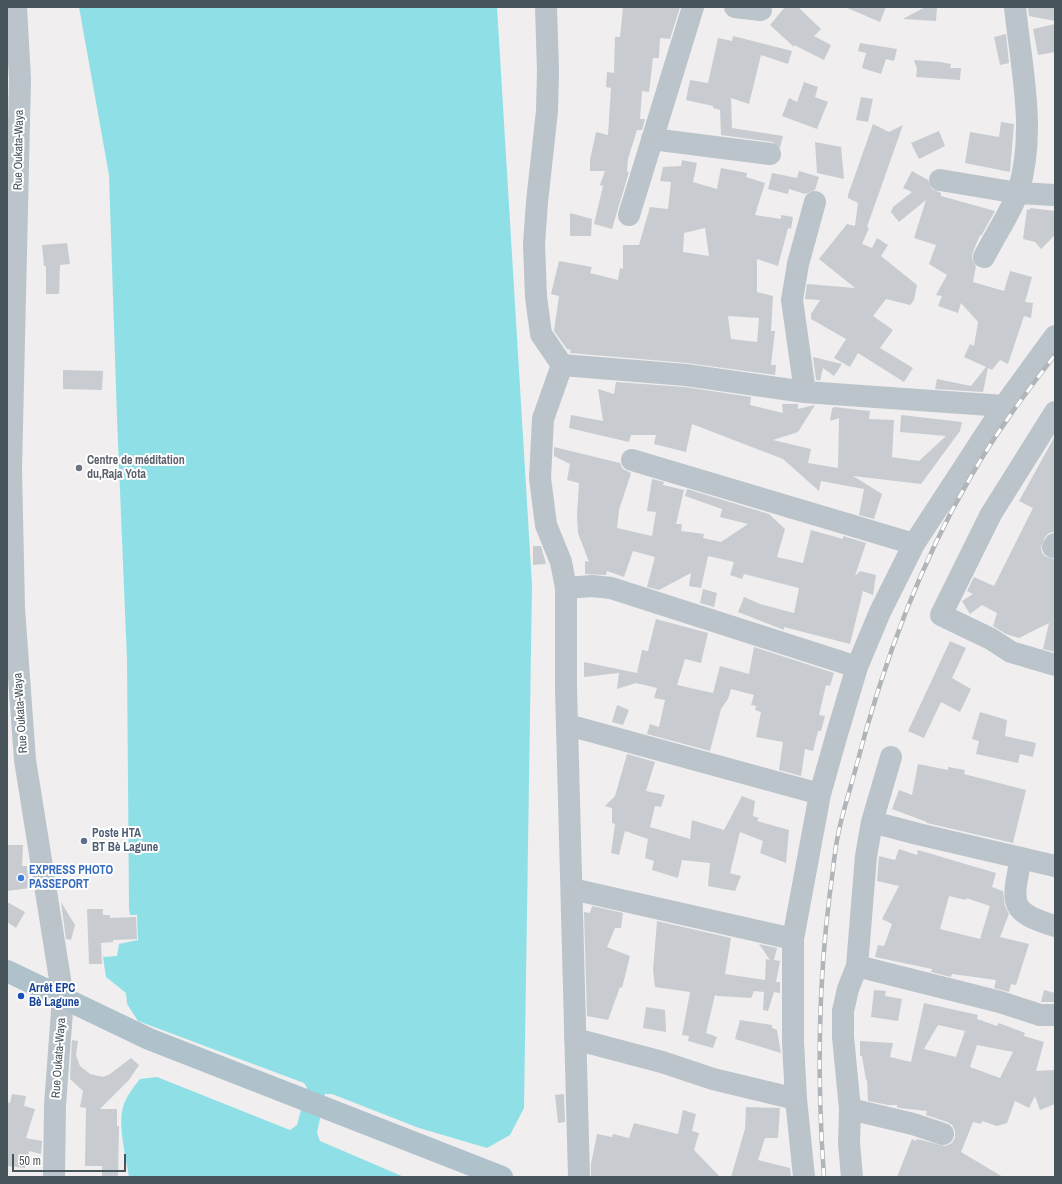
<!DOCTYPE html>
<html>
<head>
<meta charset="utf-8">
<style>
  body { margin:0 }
  #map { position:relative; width:1062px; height:1184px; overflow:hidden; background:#f0eeee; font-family:"Archivo Narrow",sans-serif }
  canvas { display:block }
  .frame { position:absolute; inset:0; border:8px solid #47545a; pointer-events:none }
  .scale { position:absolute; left:12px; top:1154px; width:114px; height:18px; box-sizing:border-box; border:2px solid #47545a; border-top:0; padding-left:5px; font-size:12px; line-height:14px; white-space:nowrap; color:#47545a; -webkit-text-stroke:3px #fff; paint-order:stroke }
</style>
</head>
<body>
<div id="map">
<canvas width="1062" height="1184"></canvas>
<div class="frame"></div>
<div class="scale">50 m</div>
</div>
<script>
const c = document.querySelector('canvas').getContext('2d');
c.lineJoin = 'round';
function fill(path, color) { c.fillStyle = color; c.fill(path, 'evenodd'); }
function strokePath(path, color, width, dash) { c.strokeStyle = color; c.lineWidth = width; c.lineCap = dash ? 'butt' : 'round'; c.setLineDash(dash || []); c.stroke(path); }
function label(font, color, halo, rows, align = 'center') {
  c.font = font + ' "Archivo Narrow",sans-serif'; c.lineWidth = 4; c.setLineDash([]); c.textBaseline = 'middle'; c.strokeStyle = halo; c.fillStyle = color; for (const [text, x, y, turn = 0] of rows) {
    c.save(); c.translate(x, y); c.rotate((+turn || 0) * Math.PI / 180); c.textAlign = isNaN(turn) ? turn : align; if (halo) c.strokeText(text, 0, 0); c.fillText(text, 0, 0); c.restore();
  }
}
fill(new Path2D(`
  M79,7H497L532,585L524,1108L510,1135L487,1148L419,1128L332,1094H325L317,1133L320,1141L404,1177H129C126,1159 119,1129 122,1112C124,1099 132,1089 140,1079L157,1077L290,1130L297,1125L307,1088L304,1083L138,1021L127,1004L126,993L106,977L103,957L117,956L119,944L138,940L137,915H130L129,909L127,660L117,418L109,175Z`), '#8fe0e6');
fill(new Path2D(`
  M623,7H680L670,39L660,38L659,58H653L649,92L642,91L640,119H645L642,130H637L628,159L627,172H629L612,229L594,224L603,186L600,185L605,171H590V160L596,132L608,135L611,88L606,87L607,72L614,73L615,37H620Z
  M785,7H798L821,29L814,36L831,45L824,60L794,45V47L770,25Z
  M845,7H886L880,22Z
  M925,7H937L936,21L903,19Z
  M1028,7H1055V21L1029,16Z
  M1055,24V52L1038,55L1033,29Z
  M1006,34L1009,63L1000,65L994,37Z
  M733,36L792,51L788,64L761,55L749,104L731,98L732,128L783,136L780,148L772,142L721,135L720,110L713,108V106L686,100L690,80L708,83L718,38L732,41Z
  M860,43L897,49L894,61L886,59L881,74L862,68L866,53L858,51Z
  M914,60L940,62L951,64L950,68H961L960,80L916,77L917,69Z
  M804,82L818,87L815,97L828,102L817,129L782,116L789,98L797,102Z
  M861,97L873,99L868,122L856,120Z
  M1001,122L1014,124L1010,172L965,163L970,132L999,137Z
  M873,124L889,132L903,125L867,227L869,228L862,244L872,248L877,238L888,245L881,256L917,285L914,300L910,305L886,299L873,316L893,330L880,348L913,368L904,382L858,353L850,367L834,358L846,339L811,319V314L820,300L805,299L807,284L855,288L819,259L847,224L855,226L858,203L848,198V195Z
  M939,131L945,146L919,159L911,143Z
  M815,142L841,147L844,179L817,173Z
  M682,160L697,163L693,182L717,189L721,168L747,173L746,177L765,183L755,215L781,219V215L793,217L791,229L788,228L778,266L757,259V292L773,296L771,331H775L771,365H776L775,375L687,363L570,353L571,350L567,349L554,331L559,296L551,294L559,261L592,267L590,273L618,280L620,268L623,269V245H639L650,207L668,209L671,182L660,181L663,167L681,166ZM705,228L709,256L683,252L684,233ZM728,316L759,318L757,342L731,339Z
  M799,171L819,177L815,190L805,194L789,189L788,194L768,189L772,173L797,178Z
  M912,171L928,180L932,189L941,193V196L995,211L981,236L980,235L973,252L972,258L976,266L973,282L1004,291L1010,271L1032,277L1025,302L1033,303L1031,318L1024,316L1008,364L1000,360L992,370L988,368L983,392L935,389L937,379L971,386L986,367L964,357L970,344L974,346L978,322L961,303L958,313L938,306L942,296L936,295L947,275L929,264L936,245L914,238L926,200L899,222L891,212L893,207L912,192L903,188Z
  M1030,208L1055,211V235L1041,249L1035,242L1023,239L1027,209L1030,210Z
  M570,213L592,219L591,236H570Z
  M67,243L70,264L60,265L59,294H46V266H44L42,245Z
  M813,357L842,364L834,376L823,368L820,381L818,380H816Z
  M63,370L103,371L102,390L63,389Z
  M616,382L685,387L751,397L750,405L783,413L782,404H798V409L815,405L798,432L773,440L811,449L808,463L838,468L839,418L830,421L832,409L834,407L870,411L869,419L894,420L892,457L919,461L946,436L900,432L901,415L962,422L960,431L921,484L853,476L882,494L874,519L859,515L864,489L821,481L819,491L783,459L692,424L686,452L654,444L656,435H631L629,442L569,428L571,415L603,421L598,389L614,394Z
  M1055,436V532L1049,533L1045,537L1041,547L1042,553L1046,557L1055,559V652L1043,649L1049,623L1019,638L1006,634L993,626L997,613L982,605L970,614L962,601L973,594L967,591L974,577L994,586L1033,508L1019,501Z
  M554,447L620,463L623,469L631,473L619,510L617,528L652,536L656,512L647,511L652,479L664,482L663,485L684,490L676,524H682L681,531L704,534L703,538L721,542L748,524L720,517L722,509L685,496L687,489L769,514L785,529L777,557L803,563L811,530L843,539V536L866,543L855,576L860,571L876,575L873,595L863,591L850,644L784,627V630L738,612L744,597L760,604L794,613L799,588L744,574L742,579L730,575L734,562L708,556L701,588L689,586L691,573L659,590L647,587L655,557L633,551L624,577L607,571L606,575L585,574V561L589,562L578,533L577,514L579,483L567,480L570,464L554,456Z
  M533,546H541L546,564L533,565Z
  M703,589L717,593L714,607L700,603Z
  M656,619L708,633L701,663L685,659L677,685L713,693L720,666L749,674L754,647L834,673L830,686L826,685L819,715L825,716L821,731H818L813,751L805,749L801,776L779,770L783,742L756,737L761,712L755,710L756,706L751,705L754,695L731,689L728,699L721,709L710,751L647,734L650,724L659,727L665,700L654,698L657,688L636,683L617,689L619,673L584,677V662L637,673L642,650L648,651Z
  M950,641L966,648L952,678L971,689L960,712L941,702L924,738L908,731Z
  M617,705L629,710L623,725L612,722Z
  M980,712L1007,720L1005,736L1036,743L1033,757L1020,754L1018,763L976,754L979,741L972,739Z
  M627,754L655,762L646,791L665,795L661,807L655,806L650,827L690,839L692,820L724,830L742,796L755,801L753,816L759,818L757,821L789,830L786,863L760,853L763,841L740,832L730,873L741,876L735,891L708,886L710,863L682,860L678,878L652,870L654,861L645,858L648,839L625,831L619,855L611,853L615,824L612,823V808L605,806L615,796Z
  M918,764L948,770V767L965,770L964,774L1026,790L1013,843L927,823V822L892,809L899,790L912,795Z
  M7,845H23L22,866H27L30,888L7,891Z
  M899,849L917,855L918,850L996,873L992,887L1003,891L1005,906L1009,914L1000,937L1029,944L1016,985L1011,984L1009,992L994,988L996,980L952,974L951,977L931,972L932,969L875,957L878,945L884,946L892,924L882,919L899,886L877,881L879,856L895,860ZM949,896L966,900V898L990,906L980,939L940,929Z
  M7,902L25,912L16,928L7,922Z
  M61,902L75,925L71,940L66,939Z
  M592,906L623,913L621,928H615L607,947L630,956L622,988L620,987L608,1020L587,1016L584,912L590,913Z
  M87,909H103V915H110V918L136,917L137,939L113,940V942L101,943L102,964H89Z
  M657,921L731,938L725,974L765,980L766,959L770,960L759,944L777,948L774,960L780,961L776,982H780V993L774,992L768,1011L763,1010L764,992L754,991L751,998L718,996L715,995L706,1033L717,1037L713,1048L688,1041L689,1036L682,1035L690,992L655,987L653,970Z
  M874,990L886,991L885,996L902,999L898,1021L871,1017Z
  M1044,990L1055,993V1002H1041Z
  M924,1003L978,1015L977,1019L997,1026L999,1023L1025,1033L1024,1036L1044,1042L1036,1071L1055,1070V1104L1040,1110L1035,1096L1029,1108L1015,1101L1007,1123L997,1126L982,1121L981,1124L973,1122L961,1152L1003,1177H897L912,1139L916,1141L917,1139L945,1146L952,1143L955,1138V1131L952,1125L947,1122L926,1115L927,1111L900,1108L897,1107V1105H888L868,1101L867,1080H866L862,1056H860V1041L893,1043L890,1057L911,1062ZM938,1025L965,1031L956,1057L924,1049ZM977,1045L1013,1052L1000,1078L970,1067Z
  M646,1007L665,1010L666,1032L643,1028Z
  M740,1020L772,1025V1028L777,1030L781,1053L735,1039Z
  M72,1040L78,1041L76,1055L80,1066L90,1074L103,1077L110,1074L131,1058L139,1065L129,1080L100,1109H117V1126H119L118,1177H102V1166H85L86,1108L80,1107L83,1091L70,1079Z
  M12,1094L26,1096L24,1106L35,1109L26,1138L42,1141L41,1154L29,1151L25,1168L7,1166V1102L10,1103Z
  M564,1094L565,1122L558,1123L555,1095Z
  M746,1107L780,1108L778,1138H765L758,1160L790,1168L791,1177H731L745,1129Z
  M683,1110L696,1114L692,1131L699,1133L694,1150L720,1177H591V1164L597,1134L612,1137L613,1134L629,1138L634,1123L678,1134Z`), '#c8ccd0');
strokePath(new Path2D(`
  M16,7L20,79L11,469L14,608L25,760L63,998L55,1105L54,1177
  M546,7L548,71L547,111L537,202L534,244L536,297L541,334L562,365L543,419L540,478L546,525L561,562L566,588V688L579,1177
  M735,7L761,10
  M652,139L770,154
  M940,180L1018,193L1055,195
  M629,215L693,7
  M984,257C994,237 1011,212 1018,192C1037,132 1021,67 1015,7
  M562,365L686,375L805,392L1004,406
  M805,392L792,300L798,264L815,202
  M1055,412L991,514L941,615L991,639L1011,652L1055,665
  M632,460L914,544
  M1053,547L1055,544
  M566,588L592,586L611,588L857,667
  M568,725L820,794
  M872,822L918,834L1055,866
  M1021,858C1012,903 1008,912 1055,926
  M572,889L793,939
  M857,966L1000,1002L1040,1015H1055
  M575,1039L662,1062L713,1079L796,1099
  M850,1109L913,1124L943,1134
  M804,1177L796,1099L793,1042V939L820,794L837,734L857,667L880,612L914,544L1004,406L1055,336
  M852,1177L849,1143L850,1109L843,1037V1011L848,989L857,966L866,856L872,822L891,757`), '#bac4ca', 22);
strokePath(new Path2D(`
  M7,971L149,1039L502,1177`), '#afc1cb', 22);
const rail = new Path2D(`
  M824,1177C817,1082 818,986 830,892C833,873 834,854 838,835C842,814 849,793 855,771C881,670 917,569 970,478C995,434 1025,394 1055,355`);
strokePath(rail, '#b1b4b8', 4.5);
strokePath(rail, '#fff', 3, [9]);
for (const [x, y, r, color] of [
  [79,468,4,"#6b7280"],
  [84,841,4,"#5c6f8a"],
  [21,878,4,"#3f7fe0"],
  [21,996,4,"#1a4fb4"]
]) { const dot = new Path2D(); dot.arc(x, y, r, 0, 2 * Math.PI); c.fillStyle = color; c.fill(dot); strokePath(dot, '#fff', 1.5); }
label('12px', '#47545a', '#fff', [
  ["Rue Oukata-Waya",19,150,-89],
  ["Rue Oukata-Waya",21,713,-94],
  ["Rue Oukata-Waya",59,1058,-86]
]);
label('bold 12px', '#5b616d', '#fff', [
  ["Centre de méditation",87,461],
  ["du,Raja Yota",87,475]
], 'left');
label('bold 12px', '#4e5e75', '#fff', [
  ["Poste HTA",92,834],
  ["BT Bè Lagune",92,848]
], 'left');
label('bold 12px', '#366cbe', '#fff', [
  ["EXPRESS PHOTO",29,871],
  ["PASSEPORT",29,885]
], 'left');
label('bold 12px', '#164399', '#fff', [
  ["Arrêt EPC",29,989],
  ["Bè Lagune",29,1003]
], 'left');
</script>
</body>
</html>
